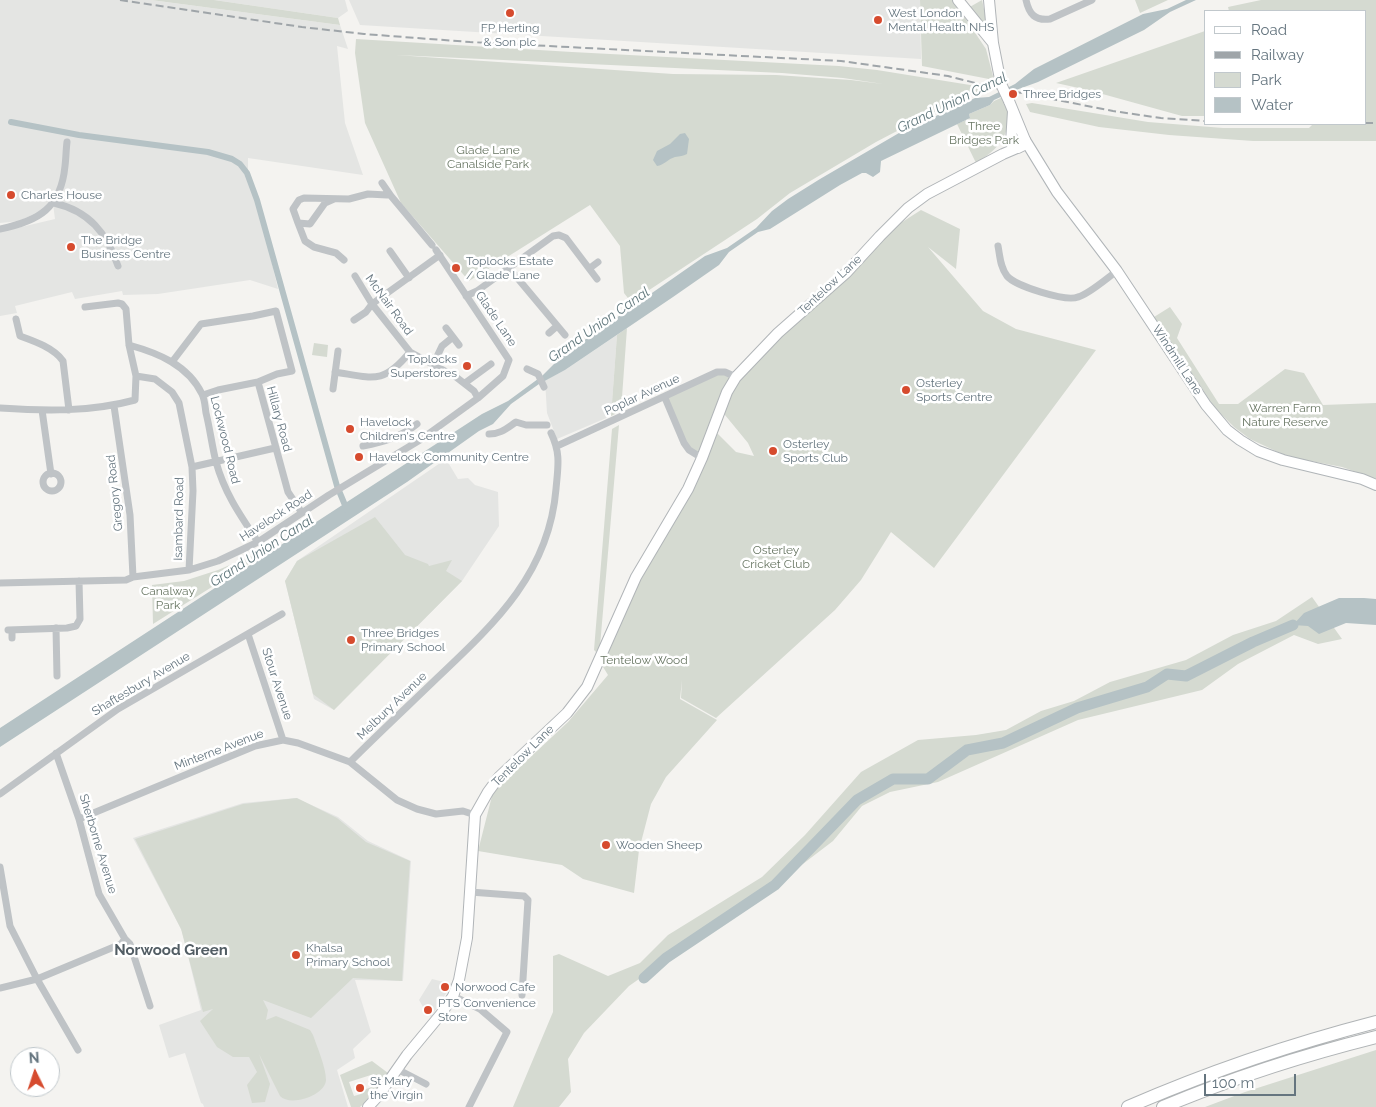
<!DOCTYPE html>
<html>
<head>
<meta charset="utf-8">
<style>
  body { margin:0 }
  #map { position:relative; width:1376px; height:1107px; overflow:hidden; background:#f4f3f0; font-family:Raleway,sans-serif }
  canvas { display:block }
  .legend { position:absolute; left:1204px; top:10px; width:162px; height:115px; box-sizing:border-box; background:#fff; border:1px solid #c1c8cc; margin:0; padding:6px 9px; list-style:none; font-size:15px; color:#65757f }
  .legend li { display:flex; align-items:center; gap:10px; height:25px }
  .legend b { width:25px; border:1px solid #c1c8cc }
  .north { position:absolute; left:10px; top:1047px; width:50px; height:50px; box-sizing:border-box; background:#fff; border:1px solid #c1c8cc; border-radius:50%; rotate:356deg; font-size:14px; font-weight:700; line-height:20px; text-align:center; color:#65757f }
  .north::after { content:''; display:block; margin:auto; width:18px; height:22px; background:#d64b2e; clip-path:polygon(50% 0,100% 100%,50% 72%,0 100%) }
  .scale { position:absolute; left:1204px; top:1074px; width:92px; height:22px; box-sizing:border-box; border:2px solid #65757f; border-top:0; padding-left:6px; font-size:15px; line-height:18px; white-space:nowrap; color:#65757f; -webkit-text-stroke:4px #fff; paint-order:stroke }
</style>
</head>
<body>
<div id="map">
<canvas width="1376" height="1107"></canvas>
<ul class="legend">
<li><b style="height:6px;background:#fff"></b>Road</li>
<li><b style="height:6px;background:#9fa5a9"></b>Railway</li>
<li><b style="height:14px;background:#d5dad1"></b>Park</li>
<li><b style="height:14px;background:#b5c2c5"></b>Water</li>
</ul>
<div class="north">N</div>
<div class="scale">100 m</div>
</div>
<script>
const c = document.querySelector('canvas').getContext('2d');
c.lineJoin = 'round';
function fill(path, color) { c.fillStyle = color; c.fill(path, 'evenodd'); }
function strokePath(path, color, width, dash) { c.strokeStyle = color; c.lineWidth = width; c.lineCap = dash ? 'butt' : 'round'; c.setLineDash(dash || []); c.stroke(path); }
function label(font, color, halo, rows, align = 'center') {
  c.font = font + ' Raleway,sans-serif'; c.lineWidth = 5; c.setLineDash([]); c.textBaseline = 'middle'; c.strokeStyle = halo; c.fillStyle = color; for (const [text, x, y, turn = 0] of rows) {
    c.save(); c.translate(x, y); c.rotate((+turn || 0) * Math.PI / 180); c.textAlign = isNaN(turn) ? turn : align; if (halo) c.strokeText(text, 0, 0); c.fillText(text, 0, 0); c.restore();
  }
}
fill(new Path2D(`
  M0,0H151L340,25L348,49L337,46L345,123L363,175L248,158V182L258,204L278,289L250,280L158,294L123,295L122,291L75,299L72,292L15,306L17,313L0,316V232L55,219L53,204L20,221L0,223Z
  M214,0H345L348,11L338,18Z
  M349,0H920L921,59L360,25Z
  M617,335L611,416L557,439L547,413L545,380L565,370Z
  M446,459L458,479L468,478L475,485L498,492L499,526L462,581L334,710L314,699L285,581L297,561Z
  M296,798L338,817L368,841L411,861L403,981L355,980L371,1032L353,1049L355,1058L337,1070L348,1107H204L203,1104L201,1103L185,1053L169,1058L159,1025L201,1010L182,931L133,838L243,803Z
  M432,979L452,984L431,1017L426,1012L419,1000Z`), '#e4e5e3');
fill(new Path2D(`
  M151,0H214L338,18L340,25Z
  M920,0H953L986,49L994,80L922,66Z
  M982,0L989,32L968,8Z
  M1135,0H1168L1140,13Z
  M1261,0H1376V141H1253L1169,135L1099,127L1030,112L1026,104L1032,103L1148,122L1223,128H1309L1313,124H1365V11H1229L1228,7Z
  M1205,31V116H1182L1088,90L1056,83Z
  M356,39L572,52L839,66L877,70L995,89L986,93L968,96L918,120L876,142L790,193L757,219L631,302L624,293L620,246L590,205L469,281L401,203L365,123L355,53ZM396,55L782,73L843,78L883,84L851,80L776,75L673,74Z
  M1003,97C1016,127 1003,147 976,163L957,124L970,118L969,114L990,105L994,101Z
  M921,210L960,229L956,269L928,247L983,311L1016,329L1096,350L934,568L891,532L861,580L835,610L716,718L681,698L682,680L680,699L717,720L666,777L651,804L639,850L634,893L583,879L562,865L478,851L493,792L568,722L608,675L600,662L618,620L692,489L715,431L736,452L754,456L748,443L725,415L722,409L729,390L778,338L896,226Z
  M1170,307L1182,324L1177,338L1219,404H1238L1285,369L1304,373L1323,405L1376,403V479L1342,467L1300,459L1282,454L1250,439L1234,427L1215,408L1154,317Z
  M627,328L621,411L611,416L617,335Z
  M314,343L328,345L327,357L312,355Z
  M717,372L736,377L702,458L689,450L665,398Z
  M619,425L600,646L596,652L594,650L612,429Z
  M375,517L405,555L428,564L429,566L452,560L446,571L462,581L334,710L313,694L285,581L297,561Z
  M256,554L258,558L153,624L152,585L184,581L218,570Z
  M1312,597L1342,639L1318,644L1294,635L1238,664L1202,690L1078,720L938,782L890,792L862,806L833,841L795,870L629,986L584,1033L568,1059L571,1092L559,1107H513L553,1012V956L559,954L608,976L640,963L668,935L762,877L805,835L861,772L918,740L976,735L1006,730L1041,711L1074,701L1110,682L1186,660L1233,635L1276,621Z
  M297,798L337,818L366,842L410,861L402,981L353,978L311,1018L263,1000L268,1010L266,1020L276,1016L310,1030L313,1035C317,1047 326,1067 326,1080C325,1096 290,1107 280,1096L259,1054L270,1084L265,1102L252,1103L247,1085L257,1072L249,1057H233L217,1047L200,1021L213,1009L203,1012L181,929L135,839L243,804Z
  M1376,1050V1107H1205L1245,1092Z
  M372,1061L388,1073L369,1099L360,1107H351L340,1075ZM374,1074L378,1085L360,1091L361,1094L354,1096L349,1082Z`), '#d5dad1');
fill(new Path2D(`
  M1186,0H1196L1170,12L1144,30L1038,82L1016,90L994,100L990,105L969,114L970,118L881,161L880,172L873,177L866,173H862L840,185L770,229L758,232L729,252L719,265L673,297L565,370L539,384L511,404L493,424L479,431L407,482L0,747V728L482,414L508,401L542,376L563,355L705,256L727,248L756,228L772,211L788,199L820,179L899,133L975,98L989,97L1015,84L1034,69L1143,14L1167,9Z
  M685,133L689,139L687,154C683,156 680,156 675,157C668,159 664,165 657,166L653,160L657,151L670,144L680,134Z
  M1339,598H1364L1376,599V625L1346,623L1319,634L1308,626L1293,625L1304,613Z`), '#b5c2c5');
strokePath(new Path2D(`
  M11,122L79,135L208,152L232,159L240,164L247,173L257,200L337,486L347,510`), '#b5c2c5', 6);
strokePath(new Path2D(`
  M644,978L666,958L775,885L857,800L893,779H928L967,750L1003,743L1077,708L1147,687L1167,674L1186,676L1253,642L1293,625`), '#b5c2c5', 11);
const secondary = new Path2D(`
  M1025,140L1057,192L1117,271L1206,405L1227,430L1240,440L1258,451L1283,460L1362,479L1376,485`);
const primary = new Path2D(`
  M958,0L993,43
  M989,0L993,43L1001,84
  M1009,101L1025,140L1024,145L1018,148L1014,147L1011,143L1013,111
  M368,1107L379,1095L407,1055L441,1014L453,996L459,980L467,938L475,815L488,792L499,777L567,713L587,687L636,577L688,489L702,458L727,392L736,377L778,333L846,273L880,236L908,208L927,194L1003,154L1017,148`);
const highway = new Path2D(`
  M1128,1107C1208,1072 1291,1044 1376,1022
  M1163,1107C1232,1078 1304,1055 1376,1037`);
strokePath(secondary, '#b0b5b8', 12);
strokePath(primary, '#b1b5b8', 12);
strokePath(highway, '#b0b4b6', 14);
strokePath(new Path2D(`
  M1026,0C1029,14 1035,21 1050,19L1092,0
  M382,183L391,196L432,245
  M334,199L325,203L310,224L298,223L293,209L299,200L304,198L349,199L368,194L387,195L389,194
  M54,203C89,211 107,233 118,266
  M298,223L305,241L314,247L336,253L344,260
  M0,229C39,221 61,208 65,166C66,158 66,150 67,142
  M998,246C1000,256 1000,267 1007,276C1015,286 1066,302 1078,297C1089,294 1107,278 1117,271
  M390,251L409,278
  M509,268L565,335
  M590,268L598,262
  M355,276L372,304L410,352L456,377L474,391L478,398
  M466,296L477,291L553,236L559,235L566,238L597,279
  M16,319L20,336C34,341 54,348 63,361L69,410
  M354,320L366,312L372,304L440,255
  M446,328L459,345
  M549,333L557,326
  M129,345C158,353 188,365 202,394C205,400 205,407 206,413C210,429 212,446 216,462C225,494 240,515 258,542
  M172,362L201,324L253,316L276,311L292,371L277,374L258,382
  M433,365L442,346L453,337
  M527,369L538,374L544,387
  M335,372C373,378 383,385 410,352
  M136,376L155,379L172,392L179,403L192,467L193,491L189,570
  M465,383L491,364
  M333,389L338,351
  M203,395L218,390L258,382L288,492L302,513
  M665,398L684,443L689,450L702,458
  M114,406L130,515L133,577
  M0,408C45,411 91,412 135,400L136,376L129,345L126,309L122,304L118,303L85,307
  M42,410L51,474
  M489,434C501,434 507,428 516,422L526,425H547
  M363,446C383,442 401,437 417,424
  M557,446L717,372H725L736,377
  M192,467L275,448
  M43 482a9 9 0 1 1 18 0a9 9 0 1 1-18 0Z
  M0,583L126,580L133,577L189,570L218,561L258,542L329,495L420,440L478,398L503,376L509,360L436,250
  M56,628L57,676
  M8,630L67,628L76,626L80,619L79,581
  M248,634L283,740
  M12,638V630
  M56,753L79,819L99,894L125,939L130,944L150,1006
  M350,762C378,734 407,707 435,680C494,624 549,574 556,489C558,466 561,454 551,433
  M0,794L118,709L282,614
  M79,819L255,746L283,740L298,743L350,762L397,800L417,809L436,814L463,811L475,815
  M0,867L10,926L37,979L78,1050
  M470,892L524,896L528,900L522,995
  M0,988L37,979L121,944L125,939
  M453,996L480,1009L507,1032L469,1107
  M397,1069L426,1084`), '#bfc3c6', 7);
strokePath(secondary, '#fff', 10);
strokePath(primary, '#fff', 10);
strokePath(highway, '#fff', 12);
strokePath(new Path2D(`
  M120,0L302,27L364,34L470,42L841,61L948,76L991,87L1113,111L1161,118L1205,121
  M1365,123H1376
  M1280,124H1333`), '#9fa5a9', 2, [8, 4]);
const primaryBridge = new Path2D(`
  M1001,84L1009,101`);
strokePath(primaryBridge, '#b1b5b8', 12, []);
strokePath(primaryBridge, '#fff', 10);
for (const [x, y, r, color] of [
  [510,13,5,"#d64b2e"],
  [878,20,5,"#d64b2e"],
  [1013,94,5,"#d64b2e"],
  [11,195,5,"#d64b2e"],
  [71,247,5,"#d64b2e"],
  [456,268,5,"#d64b2e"],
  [467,366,5,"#d64b2e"],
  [906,390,5,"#d64b2e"],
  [350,429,5,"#d64b2e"],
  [773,451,5,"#d64b2e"],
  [359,457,5,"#d64b2e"],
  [351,640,5,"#d64b2e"],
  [606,845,5,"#d64b2e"],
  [296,955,5,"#d64b2e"],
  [445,987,5,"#d64b2e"],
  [428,1010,5,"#d64b2e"],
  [360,1088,5,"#d64b2e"]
]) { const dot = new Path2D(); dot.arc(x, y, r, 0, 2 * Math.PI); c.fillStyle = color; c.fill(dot); strokePath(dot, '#fff', 2); }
label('12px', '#65757f', '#fff', [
  ["West London",888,13],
  ["Mental Health NHS",888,27],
  ["FP Herting",510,28,"center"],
  ["& Son plc",510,42,"center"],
  ["Three Bridges",1023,94],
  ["Charles House",21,195],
  ["The Bridge",81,240],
  ["Business Centre",81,254],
  ["Toplocks Estate",466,261],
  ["/ Glade Lane",466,275],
  ["Toplocks",457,359,"right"],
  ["Superstores",457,373,"right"],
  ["Osterley",916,383],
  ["Sports Centre",916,397],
  ["Havelock",360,422],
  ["Children's Centre",360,436],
  ["Osterley",783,444],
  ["Sports Club",783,458],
  ["Havelock Community Centre",369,457],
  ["Three Bridges",361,633],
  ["Primary School",361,647],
  ["Wooden Sheep",616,845],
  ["Khalsa",306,948],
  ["Primary School",306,962],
  ["Norwood Cafe",455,987],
  ["PTS Convenience",438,1003],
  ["Store",438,1017],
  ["St Mary",370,1081],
  ["the Virgin",370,1095]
], 'left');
label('12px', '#687663', '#fff', [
  ["Three",984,126],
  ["Bridges Park",984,140],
  ["Glade Lane",488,150],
  ["Canalside Park",488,164],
  ["Warren Farm",1285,408],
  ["Nature Reserve",1285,422],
  ["Osterley",776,550],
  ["Cricket Club",776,564],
  ["Canalway",168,591],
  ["Park",168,605],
  ["Tentelow Wood",644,660]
]);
label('12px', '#65757f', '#fff', [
  ["Tentelow Lane",830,285,-43],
  ["McNair Road",389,305,54],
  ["Glade Lane",496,319,56],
  ["Windmill Lane",1177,360,57],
  ["Poplar Avenue",642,395,-25],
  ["Hillary Road",279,419,75],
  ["Lockwood Road",225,440,76],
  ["Gregory Road",115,493,-96],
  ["Havelock Road",276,516,-33],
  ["Isambard Road",179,519,-89],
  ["Shaftesbury Avenue",141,684,-31],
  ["Stour Avenue",277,684,72],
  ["Melbury Avenue",392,706,-44],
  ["Minterne Avenue",219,750,-21],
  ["Tentelow Lane",523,756,-45],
  ["Sherborne Avenue",98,844,73]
]);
label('italic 14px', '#60777c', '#fff', [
  ["Grand Union Canal",952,103,-26],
  ["Grand Union Canal",599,325,-35],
  ["Grand Union Canal",262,551,-33]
]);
label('bold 15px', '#525d64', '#fff', [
  ["Norwood Green",171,950]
]);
</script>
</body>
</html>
